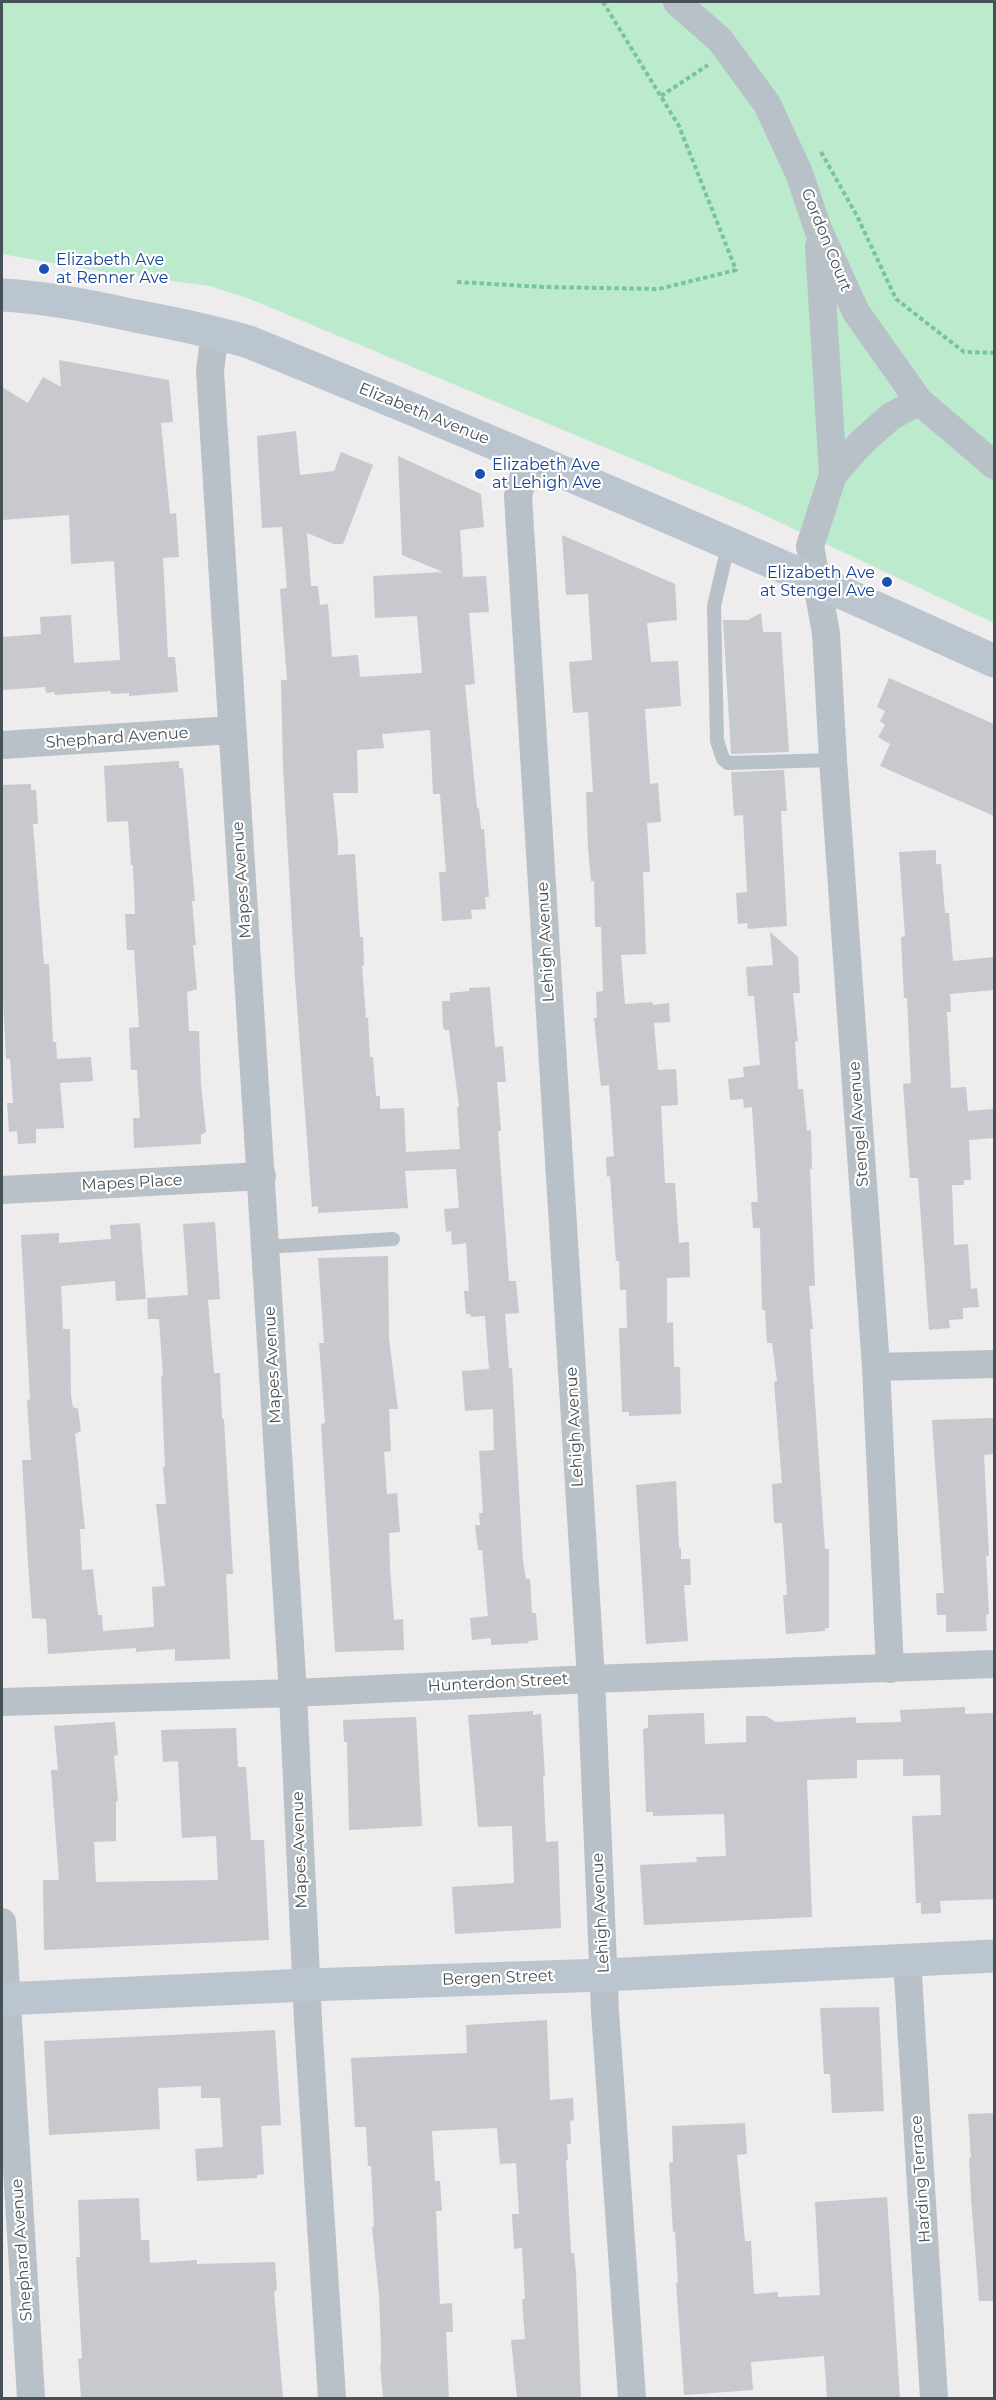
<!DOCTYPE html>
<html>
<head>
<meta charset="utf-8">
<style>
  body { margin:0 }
  #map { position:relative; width:996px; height:2400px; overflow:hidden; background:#eeecec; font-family:Montserrat,sans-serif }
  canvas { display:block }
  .frame { position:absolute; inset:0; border:3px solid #465057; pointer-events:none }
</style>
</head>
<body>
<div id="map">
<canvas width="996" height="2400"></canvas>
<div class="frame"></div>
</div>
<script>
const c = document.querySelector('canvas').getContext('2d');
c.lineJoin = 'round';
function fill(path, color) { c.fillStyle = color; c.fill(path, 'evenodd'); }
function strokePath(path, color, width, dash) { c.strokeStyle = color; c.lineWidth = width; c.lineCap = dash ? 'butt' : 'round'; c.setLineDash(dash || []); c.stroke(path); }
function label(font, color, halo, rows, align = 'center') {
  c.font = font + ' Montserrat,sans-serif'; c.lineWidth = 4.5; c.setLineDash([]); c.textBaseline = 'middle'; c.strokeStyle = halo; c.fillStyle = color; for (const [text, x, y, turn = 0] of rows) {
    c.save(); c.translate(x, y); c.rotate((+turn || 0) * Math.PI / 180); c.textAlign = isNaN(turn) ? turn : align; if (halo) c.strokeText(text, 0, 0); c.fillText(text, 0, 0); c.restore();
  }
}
fill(new Path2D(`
  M2,2H994V623L745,506L250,299L210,286L99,271L2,254Z`), '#bceacc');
fill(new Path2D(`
  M59,360L169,380L173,422L161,423L170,514L176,513L179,557L163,558L168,657H175L178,692L129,696V693L111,694V691L55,695L54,692L46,693L45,687L2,690V637L41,634L40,617L71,615L74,663L120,660L114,561L71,564L69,515L2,520V387L28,403L43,377L61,387Z
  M296,431L300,475L334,471L341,452L373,465L343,544H334L307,533L311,586H318L320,605L328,604L332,657L358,655L360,677L422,673L417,616L375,618L373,576L443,572L402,555L398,456L481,494L484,527L460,530L463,577L486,576L489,612L469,613L475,684L465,685L477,808H479L481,829H484L489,897H485L486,909L471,910L472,919L442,921L439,872H446L440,794H433L430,730L382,734L384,748L357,750L358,793H333L338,843V855L355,854L360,937H363L364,966H362L366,1018H368L370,1057H373L376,1096H380V1109L404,1108L406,1152L460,1149L457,1107H459L449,1030H445L443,1027L442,1001H450V993L469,991V988L490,987L495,1047L503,1046L506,1082H497L501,1131H498L500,1159L509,1281H516L519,1313L505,1314L509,1368H512L523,1561L526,1579H530L532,1613H536L538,1640L528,1641L529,1643L491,1645V1638L472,1640L470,1618L488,1616L482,1550H478L475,1525H480L479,1513H483L479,1451L494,1450L493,1409L465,1411L462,1371L489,1369L485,1316L471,1317L470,1314H466L464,1291H469L466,1243L452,1245L451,1231L446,1232L444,1209L459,1208L456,1169L405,1171L408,1208L318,1213V1206L312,1207L295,979L283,768L281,680H287L280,589L287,588L282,527L262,528L257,436Z
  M562,535L675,584L677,620L647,623L651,662L678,661L681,706L645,709L650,784L658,783L661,822L647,823L650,872H643L646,954L621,955L625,1004L652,1002L653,1005L669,1003L670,1022L654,1023L658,1070L676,1069L678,1105L661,1106L665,1183H675L679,1243L689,1242L690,1277L667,1278V1323L673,1322L674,1367H680L681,1414L629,1416V1412H622L619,1328H627L626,1290H620L619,1261H616L610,1176L607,1177L606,1157L614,1156L609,1085L601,1086L594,1018H597L596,992L603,991L601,927H595L594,881H591L588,847L586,792H593L588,712L573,713L569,662L592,660L588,594L566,595Z
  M761,613L763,632H781L789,752L731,754L723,620H748Z
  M889,678L994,724V816L880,766L890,744L878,737L885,725L880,721L885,711L877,707Z
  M179,761V768H183L195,901H192L196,945H193L197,989L187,992L189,1031H199L201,1084L206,1132L201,1135V1144L134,1148L133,1118H140L137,1070H131L129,1028L139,1027L134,950H127L125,914H135L133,865H131L128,821L107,822L104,766Z
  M784,770L787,811H781L787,926L748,929L747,923L738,924L736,893L747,892L743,815L734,816L731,772Z
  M31,784V790H36L38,824H33L44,964H49L53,1042H56L57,1059L91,1057L93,1081L60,1083L64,1128L36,1129V1143L18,1144L17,1131L9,1132L7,1103H13L10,1059H6L2,978V785Z
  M936,850V864H941L945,913H949L953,961L994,957V990L950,994L951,1012H947L951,1088L966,1087L968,1111L994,1109V1138L969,1140L971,1180H964V1185H952L954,1245L968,1244L971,1289L977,1288L979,1307L963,1308V1319L949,1320L950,1328L929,1330L918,1178H910L903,1084L911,1083L907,998H904L901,937L905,936L899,852Z
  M770,932L798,957L800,993H793L798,1041L795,1042L798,1089H803L807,1131L811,1130L812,1169H810L815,1286H809L813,1329H810L825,1549H829V1628H825V1631L786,1634L783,1595H787L782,1523H774L772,1484L782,1483L774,1382L777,1381L772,1343H767L765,1310H762L760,1228H753L751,1202H758L752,1107L744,1108L743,1099L730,1100L728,1079L744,1077L743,1067L760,1065L754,996H748L746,967L773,965Z
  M215,1222L220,1299L208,1300L214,1373H220L222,1419H224L233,1574H226L230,1659L175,1661V1649L136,1652V1648L48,1654L46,1619L32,1618L28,1563L22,1460H31L27,1400L30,1399L21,1235L59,1233V1243L111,1239L110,1225L140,1223L146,1299L116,1301L115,1281L61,1286L63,1329H70L71,1396L73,1407L78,1409L81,1431L75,1434L85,1529H80L82,1570L93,1569L98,1615H102L103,1631L154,1627L152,1587L165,1586L156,1504H166L163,1467H165L161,1376H163L159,1319H148L147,1298L188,1295L183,1224Z
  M388,1256L389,1339L398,1409H389L391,1451L384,1452L387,1494L397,1493L400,1532L389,1533L390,1568L394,1620L403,1619L404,1650L335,1652L321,1424L325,1423L319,1343H324L318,1258Z
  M993,1418L994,1454L984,1455L989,1556H986L989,1614L986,1615L987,1631L946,1632V1615H937L936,1593H944L932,1420Z
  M676,1481L679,1548H681V1559H690L691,1585H684L688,1641L646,1644L636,1485Z
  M965,1707V1714L994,1713V1899L940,1901L941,1913L921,1914V1903H916L912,1816L941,1815L940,1775L903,1776V1759L857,1760V1778L807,1780L812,1917L644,1925L640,1865L697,1862L696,1857L726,1856L724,1814L653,1816V1812H646L643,1729L648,1728V1715L704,1713L705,1744L746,1742V1716H766L776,1722L856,1717V1723L901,1722L900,1710Z
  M533,1711V1715L541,1714L545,1776H543L546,1842L558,1841L561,1928L455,1934L452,1887L514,1883L512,1826L478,1827L468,1715Z
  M416,1717L422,1826L349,1830L347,1742H344L343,1720Z
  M115,1722L118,1755L114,1756L118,1801H116V1841L94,1842L96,1882L218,1880L216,1836L182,1838L178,1761L163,1762L161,1730L236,1728L238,1767H246L251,1840H264L269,1940L44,1950L43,1880H59L51,1770H58L54,1726Z
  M879,2007L884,2111L832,2113L830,2074H824L820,2008Z
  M547,2020L550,2100L573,2098L574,2120L570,2121L571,2144H567L568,2160H566L571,2253H574L576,2272L581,2398H517L511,2340L525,2339L522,2299H525L522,2248L514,2249L512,2214H519L516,2163L500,2164L497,2128L432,2131L435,2181H440L442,2211H436L440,2304L452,2303L453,2332H446L449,2398H383L380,2364H381V2347L379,2295L372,2227H374L371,2166H368L366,2127H355L351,2058L467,2053L466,2025Z
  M275,2030L281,2125L261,2126L264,2174L257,2175V2178L197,2181L195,2149L223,2147L220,2098H201V2086L158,2088L160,2129L49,2135L44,2041Z
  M994,2113V2301H979L971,2198L969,2158H971L968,2114Z
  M745,2123L747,2154L737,2155L745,2241H751L754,2294L778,2292V2297L820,2295L815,2202L887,2197L900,2398H827L824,2356L751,2362L753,2390L684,2395L676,2283H678L675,2231L673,2232L669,2163L673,2162L672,2126Z
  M139,2198L141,2240H149L150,2263L197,2260V2264L275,2262L277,2290L274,2291L283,2398H81L78,2359L82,2358L76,2257H80L78,2200Z`), '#c7c9ce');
strokePath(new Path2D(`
  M661,96L708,65
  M821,152L857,216L896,299L964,352L994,353
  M457,282L544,287L659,289L736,270L679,126L603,2`), '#77c59b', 4, [4.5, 3]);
strokePath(new Path2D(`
  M729,542L714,606L717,741L723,759L728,763L833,760
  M266,1247L393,1239`), '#b8c1c7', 14);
strokePath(new Path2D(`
  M677,2L720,40L767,104L799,173L818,229L856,312L919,401L994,465
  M819,246L833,475
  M215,332L210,371L293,1693L308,2021L332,2398
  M529,458L518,496L591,1679L605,2011L632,2398
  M2,745L232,730
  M2,1190L262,1176
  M876,1367L994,1364
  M890,1669L876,1367L833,760L826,633L810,546L833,475L861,443L890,417L919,401
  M2,1702L293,1693L591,1679L994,1664
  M2,1922L31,2398
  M907,1959L934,2398`), '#b8c1c7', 28);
strokePath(new Path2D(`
  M2,295C46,297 91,306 135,316C173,323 211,331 249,342C499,444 748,549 994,661
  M2,1999L307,1985L604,1975L994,1956`), '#bac5cf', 33);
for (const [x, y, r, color] of [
  [44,269,6,"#1a4fb4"],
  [480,474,6,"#1a4fb4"],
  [887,582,6,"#1a4fb4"]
]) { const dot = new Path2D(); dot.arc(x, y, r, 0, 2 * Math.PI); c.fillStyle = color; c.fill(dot); strokePath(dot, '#fff', 2); }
label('16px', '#465057', '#fff', [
  ["Gordon Court",826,240,68],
  ["Elizabeth Avenue",424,414,22],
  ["Shephard Avenue",117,738,-4],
  ["Mapes Avenue",242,880,-94],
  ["Lehigh Avenue",546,942,-93],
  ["Stengel Avenue",859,1124,-94],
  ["Mapes Place",132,1183,-3],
  ["Mapes Avenue",273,1365,-93],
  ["Lehigh Avenue",575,1427,-93],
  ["Hunterdon Street",498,1683,-3],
  ["Mapes Avenue",300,1850,-92],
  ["Lehigh Avenue",601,1913,-93],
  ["Bergen Street",498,1978,-2],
  ["Harding Terrace",921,2179,-94],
  ["Shephard Avenue",22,2250,-94]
]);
label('16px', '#164399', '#fff', [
  ["Elizabeth Ave",56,260],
  ["at Renner Ave",56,278],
  ["Elizabeth Ave",492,465],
  ["at Lehigh Ave",492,483],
  ["Elizabeth Ave",875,573,"right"],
  ["at Stengel Ave",875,591,"right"]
], 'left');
</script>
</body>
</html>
